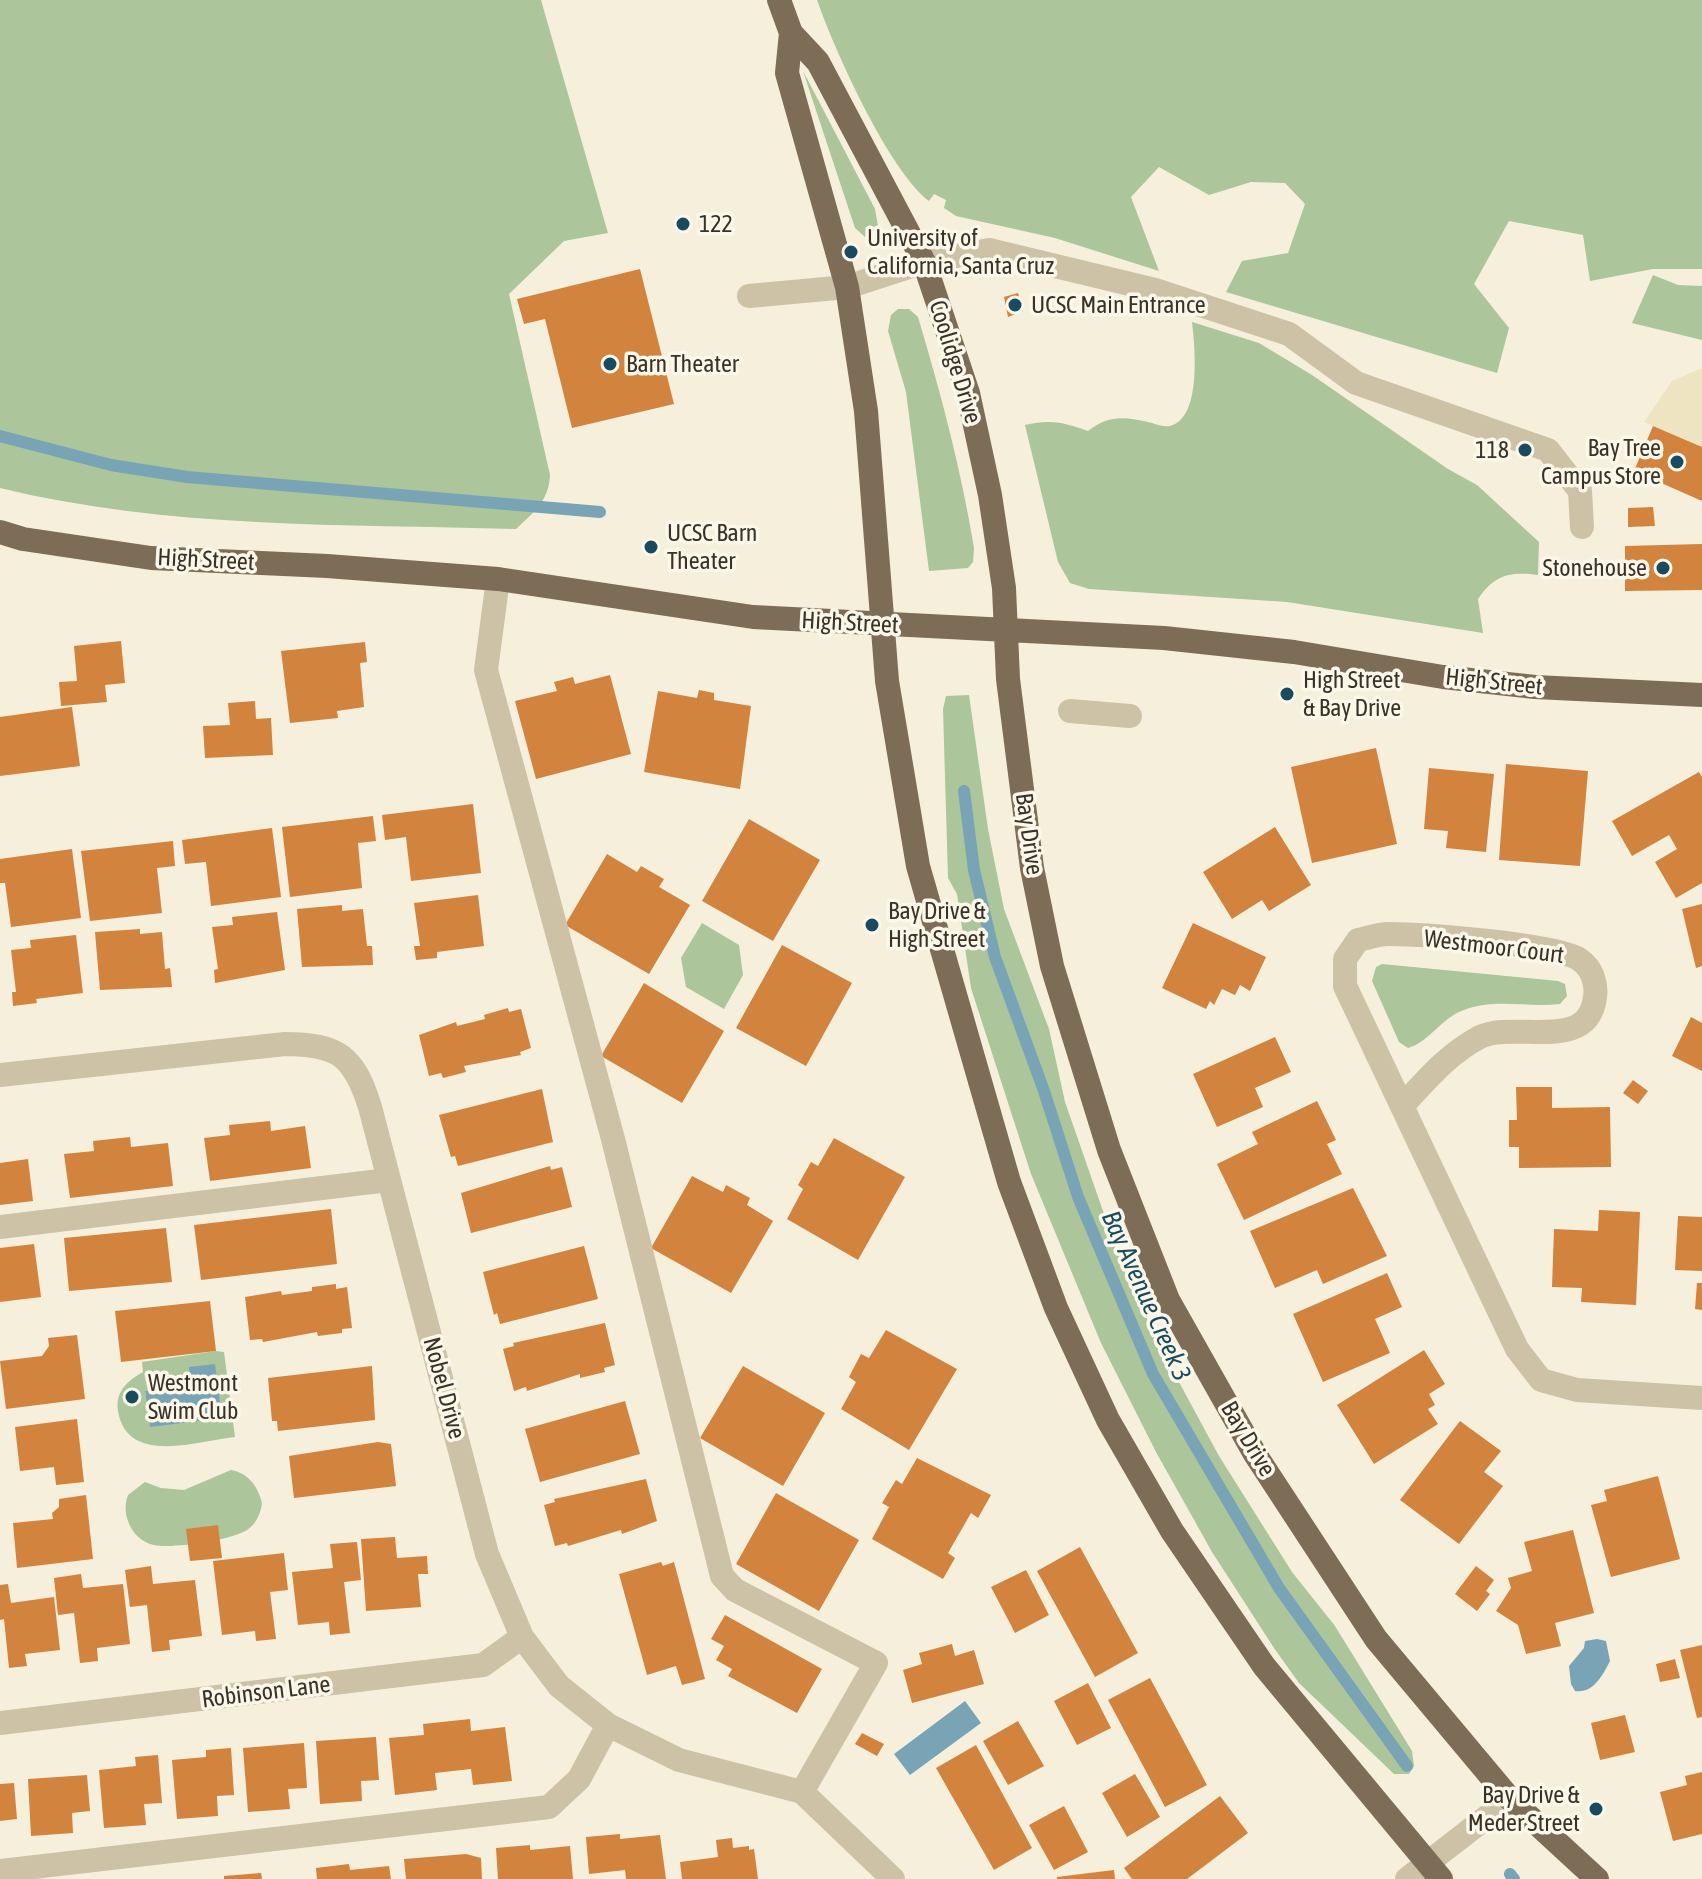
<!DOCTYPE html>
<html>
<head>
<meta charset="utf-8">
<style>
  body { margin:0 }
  canvas { display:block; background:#f5efdc }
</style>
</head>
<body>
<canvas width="1702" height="1879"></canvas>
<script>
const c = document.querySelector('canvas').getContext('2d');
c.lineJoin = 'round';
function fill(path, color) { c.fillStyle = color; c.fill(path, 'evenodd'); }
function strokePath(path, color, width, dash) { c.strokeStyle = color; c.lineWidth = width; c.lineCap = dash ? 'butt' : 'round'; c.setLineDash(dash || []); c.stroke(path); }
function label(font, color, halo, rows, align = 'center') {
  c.font = font + ' "Asap Condensed",sans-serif'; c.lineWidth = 7; c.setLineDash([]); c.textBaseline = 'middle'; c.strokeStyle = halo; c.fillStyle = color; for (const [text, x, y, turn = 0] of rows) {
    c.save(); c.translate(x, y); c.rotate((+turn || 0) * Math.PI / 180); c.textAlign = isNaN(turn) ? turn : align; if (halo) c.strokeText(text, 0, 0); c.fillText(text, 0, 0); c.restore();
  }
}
fill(new Path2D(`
  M0,0H541L608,233L564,241L509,294L550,475C549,501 534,512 516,529C344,524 168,529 0,488Z
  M817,0H1702V269H1653L1590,281L1583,235L1509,221L1474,284L1509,328L1497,373L1226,292L1242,261L1288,253L1305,204L1285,183L1251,182L1209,195L1159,167L1131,197L1159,271L1055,238L956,216L944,208L946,200L934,194L929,201C889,171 834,49 817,0Z
  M803,71L875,209L878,226L872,235L865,237L855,228Z
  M1653,275L1678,285L1702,286V340L1632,323Z
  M898,309H909L918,317C941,394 961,469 974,548L973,562L968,568L929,571L906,392L888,331L891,315Z
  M1192,322L1259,343L1312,375L1448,469L1477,485L1539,542L1538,575C1510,571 1494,575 1478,599L1483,633L1287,602L1089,589L1070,583L1058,562L1025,425C1049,419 1064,422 1088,431C1110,414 1125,417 1152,423C1157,425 1165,427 1170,426C1202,418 1195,347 1192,322Z
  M969,695L988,829L1004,909L1049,1029L1065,1102L1118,1254L1160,1347L1219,1456L1292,1572L1335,1626L1412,1751L1414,1766L1409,1774H1394L1299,1683L1274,1648L1212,1552L1156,1452L1101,1343L1031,1174L971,988L957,894L948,878L943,709L946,696Z
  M702,923L739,945L743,975L724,1009L686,987L681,958Z
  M1382,964L1558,981L1565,984L1567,996L1560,1004C1525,1008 1493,997 1459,1012C1440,1021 1427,1043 1408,1048L1399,1042L1372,981L1376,967Z
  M216,1351L224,1352L235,1437C197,1441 127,1466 118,1411C115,1392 127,1381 143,1372L142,1362ZM191,1385L150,1426L145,1391Z
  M231,1470C248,1473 258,1486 262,1503C261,1513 256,1524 247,1530C232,1540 172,1549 154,1545C133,1541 120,1515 128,1495L145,1482L161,1488L184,1490Z`), '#adc59a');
fill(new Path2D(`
  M1702,368V447L1644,422L1672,381Z`), '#eee4c1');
fill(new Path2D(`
  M215,1364L222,1418L150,1427L145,1391L191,1385L189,1367Z
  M1597,1639L1606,1641L1610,1661C1603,1675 1593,1694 1575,1691L1571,1684L1569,1666L1584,1648L1585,1641Z
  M965,1701L981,1723L910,1775L894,1754Z`), '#78a4b5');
strokePath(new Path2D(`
  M0,436L111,465L187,477L600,512
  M964,791L974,870L995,957L1044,1091L1078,1197L1153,1374L1279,1588L1407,1766
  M1510,1874L1514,1879`), '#78a4b5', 12);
fill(new Path2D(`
  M640,269L674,404L572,428L545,319L524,324L517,299Z
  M1018,293L1023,311L1008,317L1004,297Z
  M1653,426L1702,447V501L1634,471Z
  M1653,507L1655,526L1628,527V508Z
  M1702,544V590L1625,591V546Z
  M121,641L125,683L105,685L107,702L61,706L59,682L77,681L74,646Z
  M365,642L367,662L360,663L364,707L337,711L338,718L290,723L281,651Z
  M610,675L631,754L536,779L515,701L557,691L554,682L573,677L575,684Z
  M699,690L714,693V700L751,706L740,789L644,772L658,691L697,698Z
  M255,701L256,719L271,718L273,755L205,758L203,726L230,725L228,703Z
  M72,707L80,766L0,776V717Z
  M1376,748L1397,844L1312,863L1291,767Z
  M1506,764L1588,771L1580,866L1499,860Z
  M1429,768L1494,774L1486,852L1446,848L1448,831L1424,829Z
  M1699,772L1702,777V883L1676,898L1655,862L1677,849L1669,835L1632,856L1612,821Z
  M473,804L481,873L411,881L406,837L385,840L382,815Z
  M373,816L376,841L358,843L362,888L290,897L282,827Z
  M749,819L820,860L773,941L702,901Z
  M1275,827L1311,885L1269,911L1262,900L1232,919L1203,872Z
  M272,828L281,897L211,906L206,862L185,864L182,840Z
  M173,841L175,866L157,868L162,913L90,921L81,851Z
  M72,849L81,918L11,927L5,883H0V859Z
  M607,854L637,872L641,866L664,879L659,887L690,905L649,974L565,925Z
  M478,895L484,946L437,952V958L416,960L414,946H420L414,903Z
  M1702,904V966L1696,968L1682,909Z
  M342,905V911L363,909L367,946H372L373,965L302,967L297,909Z
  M277,912L285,970L215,983L214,970L218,969L212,927L233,925L232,917Z
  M1193,923L1266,957L1250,991L1240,985L1235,995L1222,989L1214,1005L1210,1001L1206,1009L1162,988Z
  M140,929V934L162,932L165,969L170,968L172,987L100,990L95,932Z
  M76,935L83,993L36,999L37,1003L13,1006L12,992H16L11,950L31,948L30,940Z
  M782,945L852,983L806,1066L736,1028Z
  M644,983L724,1031L682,1103L601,1056Z
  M508,1008L509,1012L521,1009L531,1048L520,1052L521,1055L464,1066L466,1072L443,1078L441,1073L429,1076L419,1035L456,1022L457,1026L485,1019L484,1015Z
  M1691,1017L1702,1023V1071L1672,1056Z
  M1275,1037L1291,1072L1255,1088L1263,1107L1217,1127L1193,1074Z
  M1633,1080L1648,1091L1638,1104L1623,1093Z
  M1516,1087H1552V1108L1610,1107L1611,1167L1519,1168V1147H1509V1120H1517Z
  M542,1089L553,1142L458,1166L455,1156L451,1157L439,1115Z
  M1317,1101L1336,1140L1327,1144L1342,1174L1244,1220L1217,1164L1258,1144L1252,1132Z
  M270,1121L271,1131L305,1126L311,1168L210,1181L204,1138L230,1135L229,1125Z
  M130,1137L131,1147L168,1143L173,1186L70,1198L64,1154L94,1151L93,1141Z
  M834,1138L905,1177L858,1260L787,1219L803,1189L798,1185L811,1162L818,1166Z
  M28,1159L33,1201L0,1205V1163Z
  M550,1166L551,1170L562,1167L572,1207L471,1233L461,1193Z
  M692,1176L723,1192L726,1185L750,1198L747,1205L773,1221L731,1293L651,1248Z
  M1353,1188L1387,1256L1323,1284L1317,1270L1275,1288L1250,1231Z
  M331,1209L337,1264L201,1280L194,1225Z
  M1599,1210L1640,1212L1636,1305L1581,1302L1582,1288L1552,1287L1554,1229L1598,1231Z
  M1678,1216L1702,1217V1271L1675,1270Z
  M166,1228L172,1282L69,1291L64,1238Z
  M34,1244L41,1297L0,1302V1248Z
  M584,1246L598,1299L500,1324L497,1313L494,1315L483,1272Z
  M1387,1273L1402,1307L1375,1319L1390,1353L1323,1382L1293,1314Z
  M1697,1283H1702V1310L1695,1309Z
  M336,1284V1289L347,1287L352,1328L342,1329V1333L318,1336L317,1332L263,1342L262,1339L250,1340L245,1297L281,1291L282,1295L312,1291V1287Z
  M210,1301L216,1351L121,1362L115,1311Z
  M605,1323L615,1365L604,1368L605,1372L580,1378V1374L527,1391L526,1387L514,1391L503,1349L514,1346L513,1343Z
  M886,1330L957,1369L909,1450L841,1409L856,1382L849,1377L861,1354L869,1358Z
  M77,1335L85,1399L6,1409L0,1361L42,1356L49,1346L48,1338Z
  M1424,1350L1445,1384L1429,1394L1435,1405L1428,1409L1438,1424L1374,1464L1337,1405Z
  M372,1366L375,1420L278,1431L277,1421H272L268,1378Z
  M743,1366L825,1413L783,1486L700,1438Z
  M625,1401L640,1454L540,1482L525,1429Z
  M77,1419L84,1482L56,1485L54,1467L20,1471L15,1427Z
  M1460,1421L1501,1451L1484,1472L1503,1486L1459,1544L1400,1500Z
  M378,1442L391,1444L396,1486L294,1498L289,1456Z
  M917,1458L991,1495L978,1518L971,1513L948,1553L955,1558L943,1579L872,1539L889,1507L882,1503L896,1480L902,1484Z
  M1658,1476L1680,1559L1611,1577L1591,1505L1607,1501L1604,1490Z
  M646,1479L657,1521L622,1534L621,1530L568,1546L567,1543L555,1546L544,1505L555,1502L554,1499Z
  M776,1493L859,1540L819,1611L736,1564Z
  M86,1495L93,1559L17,1568L13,1523L53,1519L52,1513L59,1507V1499Z
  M218,1525L222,1558L190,1561L186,1529Z
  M1573,1530L1594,1613L1555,1623L1561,1646L1526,1654L1518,1625L1496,1611L1511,1588L1508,1578L1532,1571L1524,1542Z
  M395,1537L397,1558L427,1556L428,1574H418L421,1607L366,1611L361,1539Z
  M357,1542L361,1580L344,1582L350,1633L330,1635L329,1622L298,1625L292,1572L333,1568L330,1544Z
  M1080,1547L1138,1653L1095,1677L1037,1571Z
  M284,1553L288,1590L270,1592L276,1639L256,1641L255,1631L222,1635L213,1561Z
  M661,1562L663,1566L674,1562L705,1679L682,1685L676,1666L647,1675L619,1574Z
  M151,1566L153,1584L195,1580L202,1636L169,1640L170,1650L152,1652L147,1605L130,1607L125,1570Z
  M1476,1566L1494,1580L1486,1591L1490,1594L1477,1611L1455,1594Z
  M1026,1570L1049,1615L1015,1633L991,1587Z
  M81,1574L83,1588L123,1584L130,1644L97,1648L98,1661L80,1663L74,1613L58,1615L54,1578Z
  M8,1584L11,1603L54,1597L60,1650L25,1654L27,1666L9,1668L4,1619L0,1620V1585Z
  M725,1615L822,1669L797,1713L728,1676L732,1669L716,1660L724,1646L711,1639Z
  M952,1644L955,1656L974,1650L984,1684L912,1703L903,1670L922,1664L919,1653Z
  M1702,1645V1717L1697,1718L1680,1650Z
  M1675,1659L1680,1678L1660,1682L1656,1664Z
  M1150,1678L1207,1785L1165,1807L1108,1700Z
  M1088,1683L1111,1728L1077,1745L1054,1701Z
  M1625,1715L1635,1752L1600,1760L1591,1723Z
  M470,1719L471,1731L505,1727L512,1781L473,1785L471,1769L435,1773L437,1790L395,1795L389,1738L424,1735L423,1724Z
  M1018,1721L1044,1766L1008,1785L983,1741Z
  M862,1733L884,1744L877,1756L855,1744Z
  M376,1737L379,1780L361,1781L362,1801L320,1804L316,1741Z
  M304,1743L307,1788L288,1789L290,1809L248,1812L243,1748Z
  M976,1745L1032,1848L994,1870L936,1768Z
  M231,1748L234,1795L217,1796L218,1816L177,1819L172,1760L206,1757V1750Z
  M158,1755L162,1803L144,1804L146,1825L104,1828L99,1770L136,1766L135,1757Z
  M1702,1772V1834L1673,1841L1660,1792L1687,1785L1685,1776Z
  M1135,1774L1160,1817L1127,1837L1102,1793Z
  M87,1775L90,1811L72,1813L73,1833L31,1836L28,1779Z
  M14,1783L17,1819L0,1821V1784Z
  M1220,1796L1248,1833L1187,1879H1132L1124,1868Z
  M1064,1806L1088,1852L1054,1870L1029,1825Z
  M620,1834V1839L660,1835L666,1879H626L625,1870L589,1874L586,1837Z
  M732,1838L733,1848L749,1846V1850L754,1849L758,1879H682L680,1862L718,1857L716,1840Z
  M530,1845V1850L570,1846L573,1879H498L496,1848Z
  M466,1854L481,1858L482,1879H406L404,1859Z
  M349,1864L350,1870L389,1866L391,1879H317L316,1868Z
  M1114,1870L1115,1879H1057V1877Z
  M261,1873L262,1879H224V1876Z`), '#d2833d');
strokePath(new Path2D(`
  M749,296L847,287L924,262L989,250L1155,290L1289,334L1356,383L1548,450L1580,491L1582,527
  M498,579L486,670L613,1139L722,1576L735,1590L876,1663L802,1792
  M1070,711L1130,716
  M0,1075L285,1044C338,1044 354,1056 370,1107L487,1554L522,1637L559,1686L608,1725L679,1760L802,1792L893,1879
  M1403,1105C1428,1078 1448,1054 1480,1037C1515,1020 1588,1054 1595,997C1597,984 1592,968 1580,960C1559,944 1420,934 1388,934C1378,934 1368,938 1358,940L1345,959V986L1517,1349L1541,1380L1577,1390L1702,1398
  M0,1227L388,1180
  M0,1723L483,1665L522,1637
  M0,1871L549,1807L579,1779L608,1725
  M1407,1879L1510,1799`), '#cec2a6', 24);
strokePath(new Path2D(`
  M779,0L791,33L787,73L847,287L866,411L887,681L918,866L1009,1182L1056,1308L1108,1420L1172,1531L1264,1666L1441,1879
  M791,33L818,62L924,262L968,393L990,495L1004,588L1008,679L1032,868L1052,966L1109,1150L1168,1300L1255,1454L1376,1639L1510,1799L1597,1879
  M0,532L23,539L151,558L327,566L498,579L753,617L1164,638L1294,652L1443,677L1535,687L1702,695`), '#7d6d57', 24);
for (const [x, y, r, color] of [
  [683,224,8,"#194b60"],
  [851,252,8,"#194b60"],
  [1015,305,8,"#194b60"],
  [610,364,8,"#194b60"],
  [1525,450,8,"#194b60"],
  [1677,462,8,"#194b60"],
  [651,547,8,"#194b60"],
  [1663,568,8,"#194b60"],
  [1287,694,8,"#194b60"],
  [872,925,8,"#194b60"],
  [132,1397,8,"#194b60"],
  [1596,1809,8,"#194b60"]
]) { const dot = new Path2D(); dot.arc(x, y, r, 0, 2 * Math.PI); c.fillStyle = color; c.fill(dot); strokePath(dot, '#fbf7e9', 3); }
label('24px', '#3a3128', '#fbf7e9', [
  ["122",699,224],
  ["University of",867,238],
  ["California, Santa Cruz",867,266],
  ["UCSC Main Entrance",1031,305],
  ["Barn Theater",626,364],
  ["Bay Tree",1661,448,"right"],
  ["Campus Store",1661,476,"right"],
  ["118",1509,450,"right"],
  ["UCSC Barn",667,533],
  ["Theater",667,561],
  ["Stonehouse",1647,568,"right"],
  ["High Street",1303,680],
  ["& Bay Drive",1303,708],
  ["Bay Drive &",888,911],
  ["High Street",888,939],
  ["Westmont",148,1383],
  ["Swim Club",148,1411],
  ["Bay Drive &",1580,1795,"right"],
  ["Meder Street",1580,1823,"right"]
], 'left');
label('24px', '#3a3128', '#fbf7e9', [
  ["Coolidge Drive",955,362,73],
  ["High Street",206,560,3],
  ["High Street",850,623,3],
  ["High Street",1494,682,6],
  ["Bay Drive",1029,834,82],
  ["Westmoor Court",1494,947,7],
  ["Nobel Drive",444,1388,75],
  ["Bay Drive",1248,1439,59],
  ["Robinson Lane",266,1692,-7]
]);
label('italic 26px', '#194b60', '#fbf7e9', [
  ["Bay Avenue Creek 3",1146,1296,66]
]);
</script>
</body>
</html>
